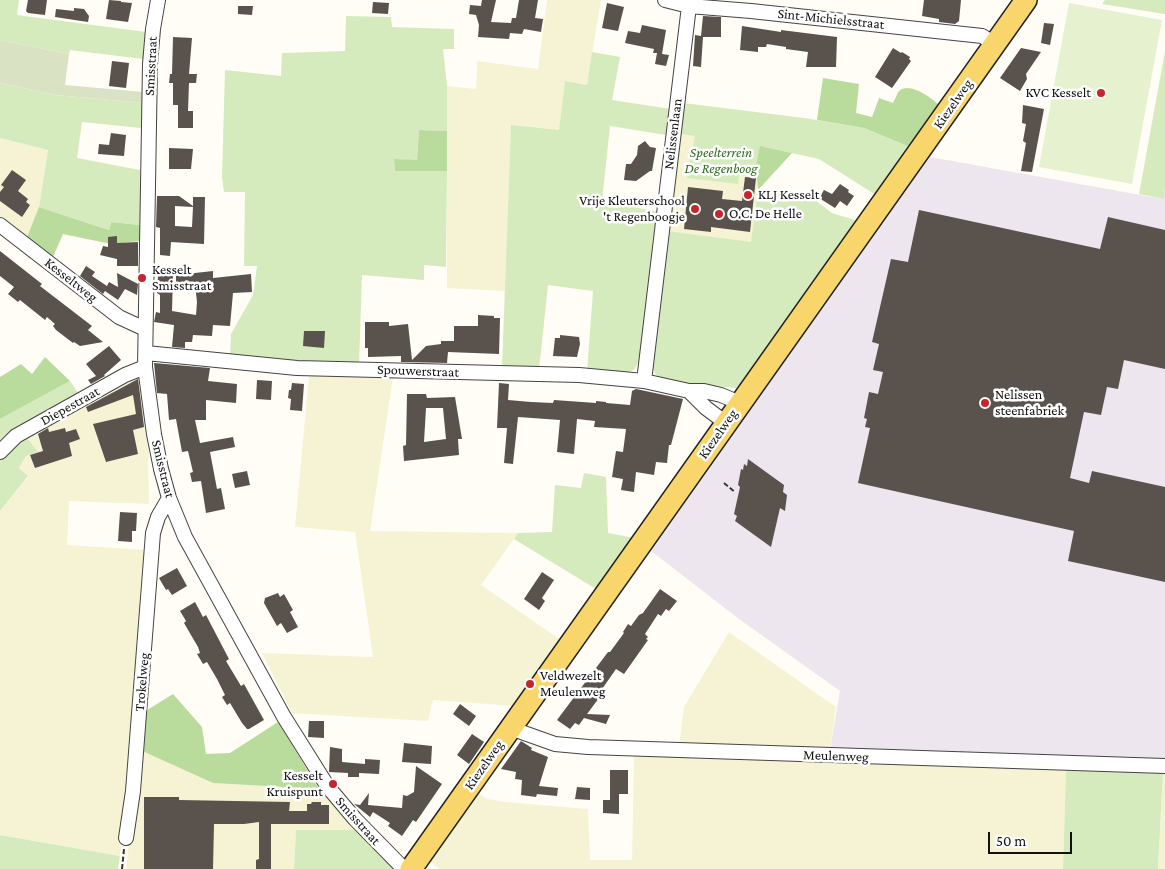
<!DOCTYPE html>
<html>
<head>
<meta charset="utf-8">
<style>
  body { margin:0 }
  #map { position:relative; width:1165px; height:869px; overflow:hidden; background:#fffdf5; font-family:"Crimson Pro",serif }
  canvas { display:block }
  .scale { position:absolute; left:988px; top:832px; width:84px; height:22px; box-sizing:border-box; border:2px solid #111; border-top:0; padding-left:6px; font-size:15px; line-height:18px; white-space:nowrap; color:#111; -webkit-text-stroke:4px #fff; paint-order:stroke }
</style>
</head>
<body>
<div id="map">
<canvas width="1165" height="869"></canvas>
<div class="scale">50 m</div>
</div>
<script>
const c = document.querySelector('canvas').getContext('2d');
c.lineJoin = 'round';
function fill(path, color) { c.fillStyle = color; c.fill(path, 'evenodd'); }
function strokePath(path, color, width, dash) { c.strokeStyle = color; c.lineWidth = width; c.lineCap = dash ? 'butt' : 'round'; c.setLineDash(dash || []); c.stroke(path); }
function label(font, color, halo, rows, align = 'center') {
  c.font = font + ' "Crimson Pro",serif'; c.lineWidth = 5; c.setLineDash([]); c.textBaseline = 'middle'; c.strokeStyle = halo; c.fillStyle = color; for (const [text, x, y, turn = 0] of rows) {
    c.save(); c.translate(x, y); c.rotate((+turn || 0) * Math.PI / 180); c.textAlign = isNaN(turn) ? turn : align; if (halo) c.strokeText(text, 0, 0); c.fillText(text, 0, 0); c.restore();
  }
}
fill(new Path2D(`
  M930,157L1163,199L1165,187V761L830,750L840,691L739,619L651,551Z`), '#eee6ef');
fill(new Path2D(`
  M547,0H601L587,85L565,82L559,131L511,126L505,291L447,288V86L476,89L477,61L538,69Z
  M680,134L760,146L757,177L758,190L752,243L667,231Z
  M0,138L48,150L39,207L27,237L0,216Z
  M141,372L150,442L148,462L149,504L69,501L67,545L148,550L127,798L120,856L0,835V511L28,477L19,468L26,456L37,452L23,433Z
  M309,375L393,377L370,531L518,533L481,585L561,640L513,706L433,700L428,721L292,713L262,653L373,657L355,532L295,527Z
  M729,632L836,707L830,750L679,746L684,707Z
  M140,750L213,783L319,789L356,830H296L294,869H126Z
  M634,753L1066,767L1063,869H440L426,859L475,791L487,799L505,802L588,809L590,860H632Z
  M1163,771H1165V869H1158Z`), '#f6f3d4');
fill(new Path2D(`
  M0,0H19L17,15L146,32L143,59L70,50L69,54L0,40Z
  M1105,0H1165V14L1102,4Z
  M346,16L391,17L392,27L454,29V49H443L447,86V131L419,130L417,161L394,159L395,171H447L446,267L424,265V280L362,275L359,365L230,356L231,334L253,295L257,266H244L245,192H224L222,178L225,70L281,76L282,53L345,51Z
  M1165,51V187L1164,199L1139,194Z
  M592,52L620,57L612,100L671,109L666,135L610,126L602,201L660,212L639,361L634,370L626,373L587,372L593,291L548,285L539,370L502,368L511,125L559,130L565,81L587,85Z
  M0,83L56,95L143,103L141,128L82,122L77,158L140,170V225L111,222L109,230L39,207L48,150L0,138Z
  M683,103L804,118L864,128L910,147L876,195L819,159L764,147L759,176L739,175L738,184L687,178L695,136L680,134Z
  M758,190L815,200L832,213L858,221L743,384L736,388L668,382L659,379L652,368L667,231L751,242Z
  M70,381L78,393L18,427L0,442V419Z
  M23,433L38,452L26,456L19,468L28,476L0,511V455Z
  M584,473L606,477L608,533L634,538L596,589L514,539L518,533L552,532L555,485L581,488Z
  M1066,767L1163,771L1158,869H1063Z
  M296,830H356L394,869H294Z
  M0,835L120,856L118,869H0Z`), '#d5ebbd');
fill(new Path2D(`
  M823,78L859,84L856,113L872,117L879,98L893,103C895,99 897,94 899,91C909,81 932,98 939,105L910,147L864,128L817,120Z
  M419,130L447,131V171H395L394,159L417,160Z
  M760,146L792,153L758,190L757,177L754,176Z
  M39,207L109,230L111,222L140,225V241L111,244L63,234L53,257L27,237Z
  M45,357L70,381L0,419V377L21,364L32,374Z
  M173,694L202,727L206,754L230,753L278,722L319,789L213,783L140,750L144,712Z`), '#b9dc9c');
fill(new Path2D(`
  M0,40L69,54L65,85L143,92V103L56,95L0,83Z`), '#d9e3c4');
fill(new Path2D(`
  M1069,3L1162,20L1132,184L1039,167Z`), '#e6f2cf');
fill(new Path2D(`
  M28,0H47L45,15L28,13L26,11Z
  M109,0L121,1V2L132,3L128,22L106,19Z
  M482,0H496L491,22L511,23L512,18H516L519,0H538L535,18L543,19L541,32L524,29L522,34L510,33L509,39L478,37L479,25L476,15L469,14L470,5L481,6Z
  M924,0H961L959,21L955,24L939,22V19L922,16Z
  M373,2L389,3L388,14L372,13Z
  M607,3L624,7L618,31L602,28Z
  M238,6H253L252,15L238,14Z
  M74,8L84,9L89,16L88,22L55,17L56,9L74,11Z
  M703,16L721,17V37H703L701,67L693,66L695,35L701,36Z
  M1044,23L1054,24L1050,45L1041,43Z
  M642,25L666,30L662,54L669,55L666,66L655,64L657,53H653L654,49L625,43L628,31L640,33Z
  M742,26L781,32V30L837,37L836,67H806L808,52L786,49V47L767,44L766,47H758V52L740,50Z
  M173,37L192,38L189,74H197L196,83H189L188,111H193V128H178V105H173V83H169L170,74H172Z
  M893,48L901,53L902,52L910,57L909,59L911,61L892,88L875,77Z
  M1021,48L1041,52L1026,74L1027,79L1020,91L1000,78Z
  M112,61L129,63L126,88L109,86Z
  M1023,105L1044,109L1032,172L1021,171L1026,143L1023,141L1026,124L1022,123Z
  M111,133L126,135L124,156L98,154L99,144L109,145Z
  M645,141L650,147L656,148L652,171H650L636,181L624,180L626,164H631L637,155L638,146Z
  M169,148L193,149L191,169H169Z
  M12,170L26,180L18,191L28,199L26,202L30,205L22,217L0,201V192L4,187L1,185Z
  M745,177L756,178L750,232L711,227V232L684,229L688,187L723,191L722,199L742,201Z
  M840,184L849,190L848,192L854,196L847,206L840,201L835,208L819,198L824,190L832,194Z
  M157,196H179L193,206V197H205L204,244L171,242L170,256L160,255V228L156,227ZM175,206L193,207L192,227L175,226Z
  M919,210L1100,249L1108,217L1165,230V369L1124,360L1118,389L1107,387L1101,415L1084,412L1070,478L1089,483L1092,471L1165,487V582L1068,561L1074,531L858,483L870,428L865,427L867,419L864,418L869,392L878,394L883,372L873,370L879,344L872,342L891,259L908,262Z
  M117,236V243L138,242V266H117V259L100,255L103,246L108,247V237Z
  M0,251L42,284L40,286L92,326L88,330L103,342L80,346L74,342L73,343L56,330L53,326L55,324L47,317L45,320L20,300L18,302L8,294L14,287L0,276Z
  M86,266L95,272L92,276L107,286L109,282L118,287L117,273L138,284L137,295L125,289L118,300L105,291L103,294L80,276Z
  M213,271V278L251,274L252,292L233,293L230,326L213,325L212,336L193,335L192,342H185V348L172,347L174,325L154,322L156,312L160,313V295L157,293L158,276H173L172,311L196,315L197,302L195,284L176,283V273L186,274Z
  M478,315L494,316V318H500L499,354L448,352L447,363L401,362V356L368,357V348H365V322H389V326L408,324L412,360L426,346L441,344V341H454V326H478Z
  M304,331H325L324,348L303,346Z
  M560,335L579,337L580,344L577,357L553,356L555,338H560Z
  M109,346L121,360L104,375L105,376L91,384L88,380L96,376L86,364Z
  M154,363L210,368L208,381L237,384L236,403L206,400V420H195L200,443L233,437L235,447L210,452L217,489L221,488L225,509L206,513L201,481L192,482L190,473L193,472L188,451L182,452L176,419L169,420L167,394L157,393Z
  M138,379L144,427L133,430L138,454L106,462L93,424L136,414L133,395L88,412L86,407Z
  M257,380L272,381L271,400L256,399Z
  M292,383L304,384L302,411L290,410L291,399L288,398L289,390H291Z
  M499,383L509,384L508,400L531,402L553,403L554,400L596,403V401L606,402V403L630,405L632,391L636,389L683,399L671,445H669L667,463L656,462L654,475L636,472L634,492L621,490L623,479L612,477L616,451L623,452L626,429L594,427L595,421L577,419L574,454L557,452L560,420L518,417L513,464L504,463L507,428H497Z
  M407,394H426L427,398L455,397L462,439H458L459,455L404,461L403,446L406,445ZM426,408H443L446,439L424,442Z
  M48,428L49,432L65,428L66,432L76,429L80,439L69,443L72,456L35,468L30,455L43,451L38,434Z
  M748,459L784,485L783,492L787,495L785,511L780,508L771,547L735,521L737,516L734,514L740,487L738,485L741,469L743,470L744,464L747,466Z
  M247,471L250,485L235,488L232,474Z
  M120,512L137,513L136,531H132V542L118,541Z
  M177,568L187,586L172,595L168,589L166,590L159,578Z
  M542,572L554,580L542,598L545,601L539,610L524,599Z
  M660,589L677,601L669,611L666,609L661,616L658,614L645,634L648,637L646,639L648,640L624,674L616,669L600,692L602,694L587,714L610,715L606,724L584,718L579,725L575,723L570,729L557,720L608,652H610L624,633L623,632L628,624L631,626L639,615L643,613Z
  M278,593L280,597L284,594L293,610L290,612L298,627L287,633L281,623L277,626L264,603L265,598Z
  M195,602L203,617L206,615L229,659L226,661L241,686L244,684L264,720L249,729H247L242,723L230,703L227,705L222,697L225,695L217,679L207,662L203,664L197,654L200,653L198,647L184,623L186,621L180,611Z
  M460,704L476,716L469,726L453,714Z
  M309,721H324V738L308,737Z
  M472,734L484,742L469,764L457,755Z
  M521,741L532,748L531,750L548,757L539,786L558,788L557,796L537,794L536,797L521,795L522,780L515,779L516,772L501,769Z
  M404,743L432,746L431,764L402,762Z
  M330,747L342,749V762L365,764V759L380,760L379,774L359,773V777H348V773L329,772Z
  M416,766L442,784L416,822L413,820L402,836L388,826L390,823L373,812L370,817L354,804L360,805L369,793L368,805L402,808L403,795L407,796L414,792Z
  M610,770H628V794H619V814L603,813V800H610Z
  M577,787L590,788V800L575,799Z
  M144,797H179V800L290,802L289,811H307V804H311L312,802H321V805H329V824H271V869H256V860L259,859V822L244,824H214L213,869H144Z`), '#5a524d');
const minor = new Path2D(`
  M158,0L153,29L150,64L145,367L154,434L161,469L169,498L185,537L284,717L328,787L355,819L404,869
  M665,0L689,6L751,11L982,36L995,44
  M0,225L119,317L145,329
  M146,353L297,368L579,375L644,381L689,391H704L721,395L740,403
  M644,381L689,6
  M689,391L706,408L726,423
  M0,452L16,436L125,375L145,367
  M510,728L555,744L588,747L1165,766
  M126,838L133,791L153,533L158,517L169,498`);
const primary = new Path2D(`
  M411,869L1026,0`);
strokePath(minor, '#444', 16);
strokePath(primary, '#222', 24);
strokePath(new Path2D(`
  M724,483L735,492
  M122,869L124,849`), '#333', 2, [5, 2.5]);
strokePath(minor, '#fff', 14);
strokePath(primary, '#f9d66b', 21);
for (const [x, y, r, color] of [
  [1101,93,5,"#c4262e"],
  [748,195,5,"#c4262e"],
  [695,209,5,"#c4262e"],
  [719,214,5,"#c4262e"],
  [142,278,5,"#c4262e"],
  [985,403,5,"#c4262e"],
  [530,684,5,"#c4262e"],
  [333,784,5,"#c4262e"]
]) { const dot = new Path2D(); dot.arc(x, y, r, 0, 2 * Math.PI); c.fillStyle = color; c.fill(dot); strokePath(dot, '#fff', 2); }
label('14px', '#111', '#fff', [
  ["Sint-Michielsstraat",831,19,6],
  ["Smisstraat",151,66,-87],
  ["Kiezelweg",953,104,-55],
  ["Nelissenlaan",673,134,-83],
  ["Kesseltweg",71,280,38],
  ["Spouwerstraat",418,371,2],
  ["Diepestraat",70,406,-29],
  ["Kiezelweg",718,434,-55],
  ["Smisstraat",163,469,76],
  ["Trokelweg",142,682,-85],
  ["Meulenweg",836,756,2],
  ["Kiezelweg",484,765,-55],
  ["Smisstraat",358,821,48]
]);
label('14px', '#111', '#fff', [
  ["KVC Kesselt",1091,93,"right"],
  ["KLJ Kesselt",758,195],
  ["Vrije Kleuterschool",685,201,"right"],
  ["'t Regenboogje",685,217,"right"],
  ["O.C. De Helle",729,214],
  ["Kesselt",152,270],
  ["Smisstraat",152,286],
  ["Nelissen",995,395],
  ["steenfabriek",995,411],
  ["Veldwezelt",540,676],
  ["Meulenweg",540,692],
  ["Kesselt",323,776,"right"],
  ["Kruispunt",323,792,"right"]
], 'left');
label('italic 14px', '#2f6b1f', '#fff', [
  ["Speelterrein",721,153],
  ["De Regenboog",721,169]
]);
</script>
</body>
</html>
